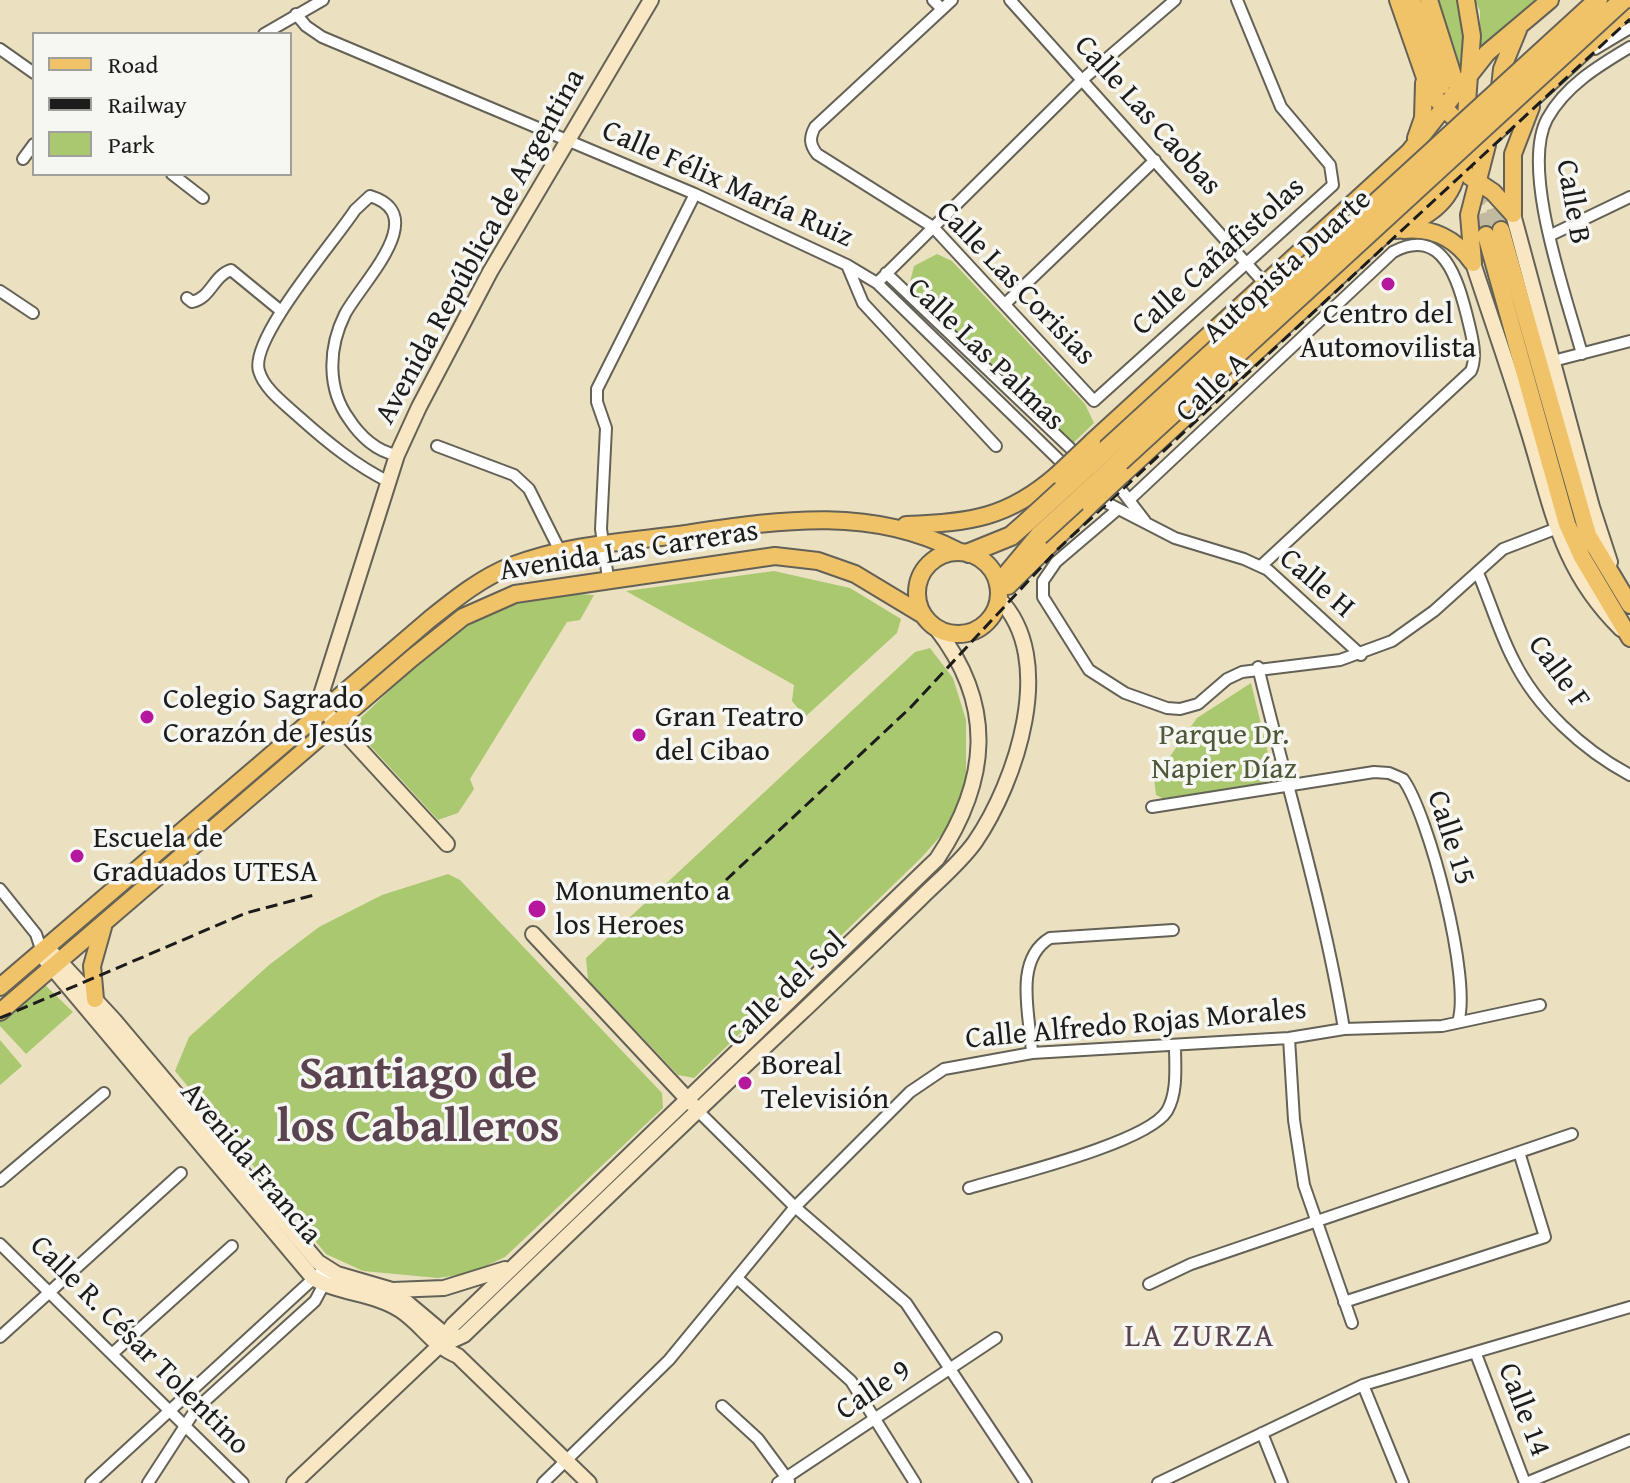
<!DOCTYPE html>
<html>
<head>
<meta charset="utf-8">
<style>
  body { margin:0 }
  #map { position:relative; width:1630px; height:1483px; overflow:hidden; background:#ebe1c1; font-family:"Gentium Book Plus",serif }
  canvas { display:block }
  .legend { position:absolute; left:32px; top:32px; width:260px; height:144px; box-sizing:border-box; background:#f6f6f2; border:2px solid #9f9f9c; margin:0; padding:10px 14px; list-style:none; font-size:24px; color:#1c1c1c }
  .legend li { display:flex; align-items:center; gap:16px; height:40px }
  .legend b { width:40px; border:2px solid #9f9f9c }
</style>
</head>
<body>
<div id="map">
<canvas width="1630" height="1483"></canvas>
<ul class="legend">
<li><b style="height:10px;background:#f1c369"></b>Road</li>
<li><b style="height:10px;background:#1c1c1c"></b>Railway</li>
<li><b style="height:22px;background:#a9c86f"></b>Park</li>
</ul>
</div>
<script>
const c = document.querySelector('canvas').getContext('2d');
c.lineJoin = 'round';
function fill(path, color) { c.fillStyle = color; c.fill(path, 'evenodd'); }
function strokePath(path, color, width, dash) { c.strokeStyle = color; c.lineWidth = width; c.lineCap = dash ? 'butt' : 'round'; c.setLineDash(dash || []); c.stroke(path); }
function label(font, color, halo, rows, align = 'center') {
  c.font = font + ' "Gentium Book Plus",serif'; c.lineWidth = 7; c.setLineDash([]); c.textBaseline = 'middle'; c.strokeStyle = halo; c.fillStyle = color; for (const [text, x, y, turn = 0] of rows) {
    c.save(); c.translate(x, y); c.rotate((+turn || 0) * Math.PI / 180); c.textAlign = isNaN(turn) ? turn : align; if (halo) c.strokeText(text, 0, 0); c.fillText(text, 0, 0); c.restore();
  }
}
fill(new Path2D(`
  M1435,0H1459L1466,27L1461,79Z
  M1475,0H1541L1517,16L1480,56V11Z
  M937,254L952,261L1085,404L1094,423L1072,444L913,289L910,282L914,266Z
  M774,571L850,588L901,619L897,633L805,717L792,701L794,685L626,591Z
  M579,594L594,595L580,620L567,622L470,779L474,789L458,813L438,820L352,726C400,683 448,625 511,605C532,598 556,597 579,594Z
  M930,648L953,678L966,720V778L952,823L922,857L694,1078L678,1075L588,980L586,958L915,652Z
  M1251,683L1276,786L1180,807L1156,795L1154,779L1197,718Z
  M448,874L460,880L662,1093L663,1108L505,1257L471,1273L438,1278L363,1271L326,1254L175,1071L189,1037L269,965L319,927L382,895Z
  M44,984L73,1012L26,1054L0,1026V1021Z
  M0,1040L22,1066L0,1085Z`), '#a9c86f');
strokePath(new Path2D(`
  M1487,185L1501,230
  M1473,191L1486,235`), '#c2baa0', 16, [16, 8]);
const minor = new Path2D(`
  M933,0L942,9
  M952,0L815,127C809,138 810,145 817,154L933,227L1094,401L1333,185L1330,165L1281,107L1237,0
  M1010,0L1265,284
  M296,14L306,26L322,37L695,194L847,265L877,283L1059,460
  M264,34L323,0
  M0,49L34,73
  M1595,49L1630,28
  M23,159L34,144
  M172,174L203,198
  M1551,235L1630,197
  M847,265L863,303L996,446
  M886,273L1070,448
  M877,283L1082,80L1175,0
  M0,291L33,313
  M187,298L192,302C211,298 213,276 231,270L281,311
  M1006,303L1155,160
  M1582,354C1567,298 1520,170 1547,119C1565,86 1598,66 1630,47
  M1553,361L1630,341
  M437,446L514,475L529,489L560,551
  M389,482C355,465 327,442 299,417C285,404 264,389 259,371C249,339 335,241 355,210L370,196C432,215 362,282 345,314C328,348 327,389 349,419C360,436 377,452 397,455
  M1122,491L1145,521
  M1129,500L1393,252C1443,225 1458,281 1467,316C1471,333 1478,355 1471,371L1261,566
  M1109,504L1175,538L1244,559L1268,570L1361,655
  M1117,510L1056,562L1043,581V597L1089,670L1125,693L1167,708L1180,709L1198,704L1227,679L1242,672L1340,660L1392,641L1434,611L1503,549L1555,529
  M1478,573C1490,601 1499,632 1513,659C1537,708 1583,750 1630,775
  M608,578L601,529L606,428L597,402V389L695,194
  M1258,667C1287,788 1324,907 1344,1029
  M1152,807L1374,772L1389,773L1403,779C1429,815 1472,981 1458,1022
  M0,889L36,934L42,952
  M1289,1038L1294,1120L1304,1185L1352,1323
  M1032,1053C1030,1016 1013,960 1050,938L1173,930
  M697,1110L795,1207L906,1303L1026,1483
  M0,1181L104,1093
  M969,1188C1009,1176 1147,1143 1167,1111C1178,1092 1175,1067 1175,1045
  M0,1244L243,1483
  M738,1279L851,1381L915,1483
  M1149,1284L1191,1264L1572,1134
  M1344,1302L1545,1237L1519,1152
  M0,1337L181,1173
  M113,1353L232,1246
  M1476,1354L1525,1483
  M1363,1385L1403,1483
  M722,1406L758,1439L789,1481
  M1262,1433L1282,1483
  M91,1483L325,1268
  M148,1483L196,1409L315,1301L331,1271
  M543,1483L669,1360L795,1207L910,1092L944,1069L1032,1053L1289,1038L1344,1029L1442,1026L1540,1005
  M778,1483L996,1338
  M1158,1483L1363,1385L1630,1307
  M1526,1483L1630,1440`);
const secondary = new Path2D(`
  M1513,214L1592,507L1610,562
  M1473,263C1491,318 1510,372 1527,427C1552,506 1559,568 1621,629
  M447,844L323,709L320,698L397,455L419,407L490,272L651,0
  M533,934L692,1104
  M52,953L114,1020L318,1262L337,1274L392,1290L449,1338
  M45,959L313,1278C339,1294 374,1293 400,1310C423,1325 430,1344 458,1356L589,1483
  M393,1290L444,1288L505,1269
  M438,1347L453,1325L937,859C989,781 996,705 936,628
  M294,1483L438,1347L464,1335C576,1227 688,1119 802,1012C842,974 881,937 920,899C938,881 960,863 975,842C1016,782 1058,659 999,599`);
const primary = new Path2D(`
  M1398,0L1430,92L1452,116
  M1412,0L1441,86
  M1429,0L1455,82
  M1499,96L1502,69L1518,30
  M1465,129L1472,36L1466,0
  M1416,138L1423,118L1424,83
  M1469,176L1493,192L1513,214
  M1513,214V154L1531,107
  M1397,230C1425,217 1451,204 1457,171
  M1403,230C1432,227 1456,239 1472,262
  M1501,230L1588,535L1630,605
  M1486,235L1567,524L1582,557L1630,638
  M1473,263L1469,215L1487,145
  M1092,442L1409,152L1487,53L1550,0
  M1122,475L1630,9
  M906,525C969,523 1008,518 1057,475
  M917 593a41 41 0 1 1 82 0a41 41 0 1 1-82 0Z
  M1008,586L1090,505
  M0,987L430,619C455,599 481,578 511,566C565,545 622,542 678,535C774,521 868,504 958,551
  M95,999L92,966L103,927
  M0,1012L412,658L463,617L515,594L775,556L818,561L855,574L923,615`);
const motorway = new Path2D(`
  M969,553L1011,536L1027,522
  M999,584L1039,536`);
strokePath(minor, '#646156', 14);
strokePath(secondary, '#646156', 18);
strokePath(primary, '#646156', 20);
strokePath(motorway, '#646156', 22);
strokePath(minor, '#fff', 10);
strokePath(secondary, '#f9e7c3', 14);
strokePath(primary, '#f1c369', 16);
strokePath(motorway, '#f1c369', 18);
strokePath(new Path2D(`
  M726,880L910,708L1059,548L1630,19
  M0,1018L246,913L314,895`), '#1c1c1c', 3, [12, 6]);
const primaryBridge = new Path2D(`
  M1057,475L1092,442
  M1090,505L1122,475`);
const motorwayBridge = new Path2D(`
  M1027,522L1598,0
  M1039,536L1623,0`);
strokePath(primaryBridge, '#646156', 20, []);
strokePath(motorwayBridge, '#646156', 22, []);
strokePath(primaryBridge, '#f1c369', 16);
strokePath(motorwayBridge, '#f1c369', 18);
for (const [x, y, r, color] of [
  [1388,284,8,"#b5179e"],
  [147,717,8,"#b5179e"],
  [639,735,8,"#b5179e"],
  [77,856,8,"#b5179e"],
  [537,909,10,"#b5179e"],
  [745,1083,8,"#b5179e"]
]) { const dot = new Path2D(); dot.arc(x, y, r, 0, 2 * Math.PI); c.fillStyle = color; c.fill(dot); strokePath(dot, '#f6f6f2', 3); }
label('30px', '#1c1c1c', '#f6f6f2', [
  ["Calle Las Caobas",1147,116,48],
  ["Calle Félix María Ruiz",727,185,24],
  ["Calle B",1572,202,80],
  ["Avenida República de Argentina",481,247,-61],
  ["Calle Cañafistolas",1219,257,-42],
  ["Autopista Duarte",1288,267,-42],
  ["Calle Las Corisias",1015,284,46],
  ["Calle Las Palmas",985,355,44],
  ["Calle A",1213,388,-43],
  ["Avenida Las Carreras",629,552,-9],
  ["Calle H",1316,584,41],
  ["Calle F",1558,673,54],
  ["Calle 15",1450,838,72],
  ["Calle del Sol",787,990,-43],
  ["Calle Alfredo Rojas Morales",1136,1025,-5],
  ["Avenida Francia",250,1164,50],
  ["Calle R. César Tolentino",139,1346,45],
  ["Calle 9",874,1391,-34],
  ["Calle 14",1523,1410,69]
]);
label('30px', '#1c1c1c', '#f6f6f2', [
  ["Centro del",1388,315,"center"],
  ["Automovilista",1388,349,"center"],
  ["Colegio Sagrado",163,700],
  ["Corazón de Jesús",163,734],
  ["Gran Teatro",655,718],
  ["del Cibao",655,752],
  ["Escuela de",93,839],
  ["Graduados UTESA",93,873],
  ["Monumento a",555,892],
  ["los Heroes",555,926],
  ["Boreal",761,1066],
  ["Televisión",761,1100]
], 'left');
label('30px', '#4d5839', '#f6f6f2', [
  ["Parque Dr.",1224,736],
  ["Napier Díaz",1224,770]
]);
c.letterSpacing = '2px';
label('32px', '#5b4450', '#f6f6f2', [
  ["LA ZURZA",1200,1338]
]);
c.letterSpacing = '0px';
label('bold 46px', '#5b4450', '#f6f6f2', [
  ["Santiago de",418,1076],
  ["los Caballeros",418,1129]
]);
</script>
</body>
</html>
